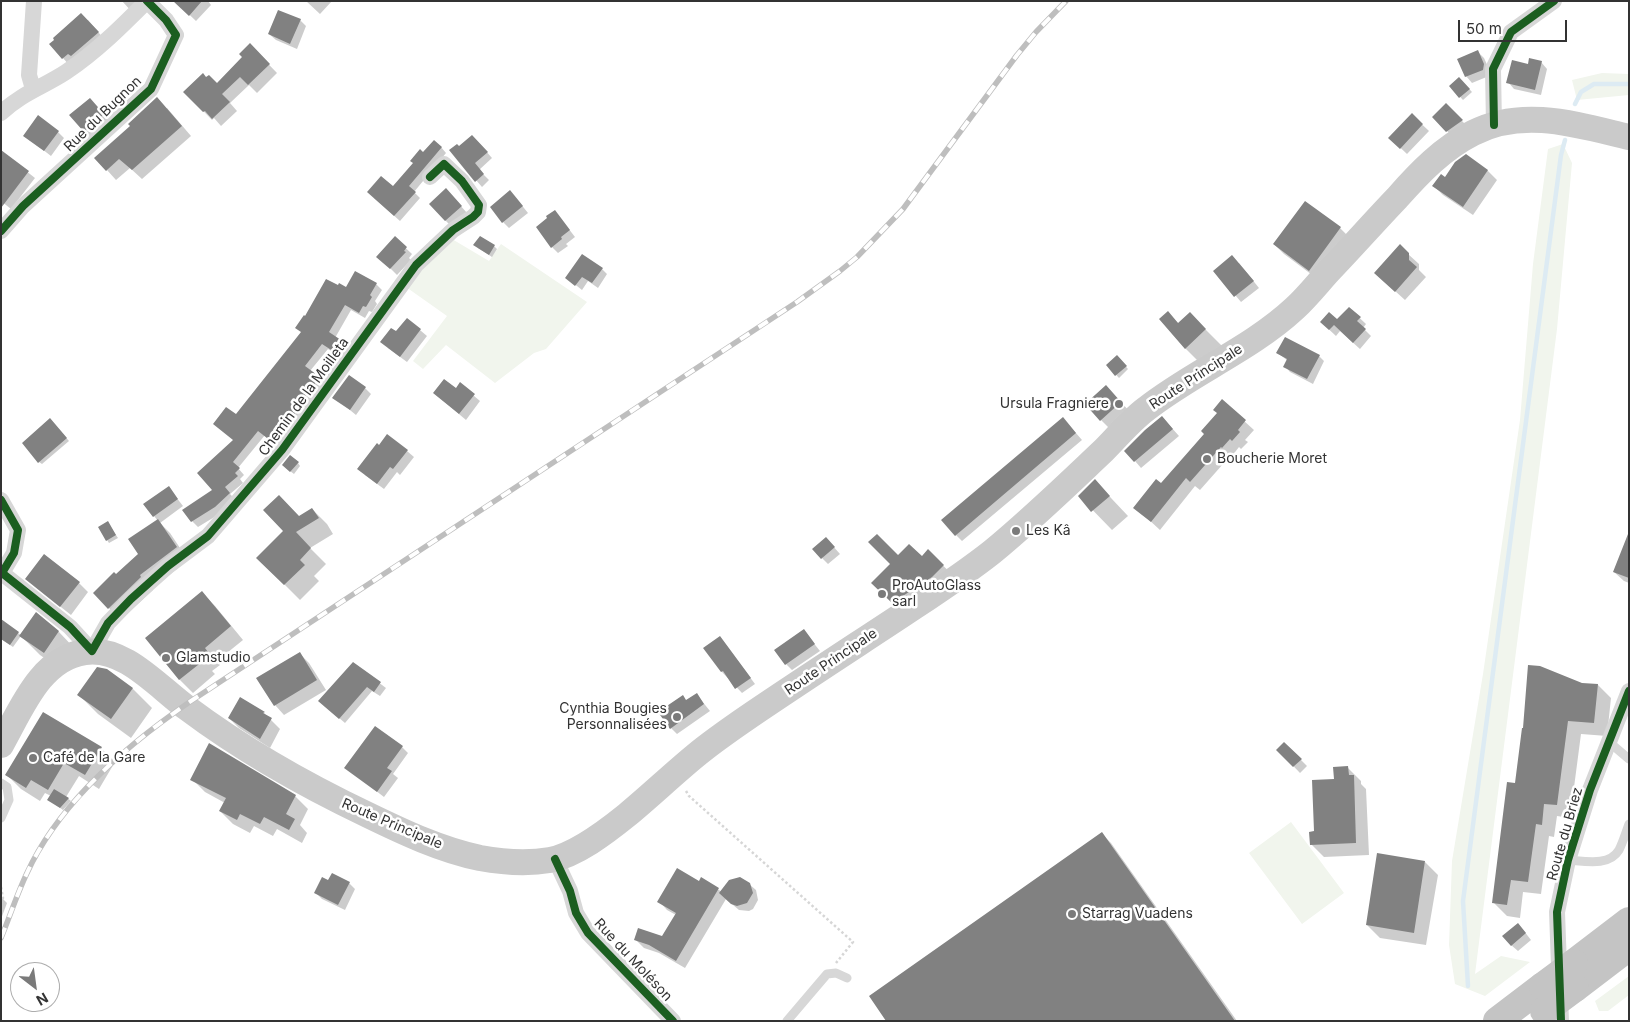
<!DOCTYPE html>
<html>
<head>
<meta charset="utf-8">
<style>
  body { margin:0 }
  #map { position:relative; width:1630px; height:1022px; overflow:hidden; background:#fff; font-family:Inter,sans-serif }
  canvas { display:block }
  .frame { position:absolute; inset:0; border:2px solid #333; pointer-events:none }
  .north { position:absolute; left:10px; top:962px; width:50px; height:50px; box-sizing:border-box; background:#fff; border:1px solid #adadad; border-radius:50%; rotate:150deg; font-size:14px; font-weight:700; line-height:20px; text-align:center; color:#333 }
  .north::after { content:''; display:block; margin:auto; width:18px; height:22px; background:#7a7a7a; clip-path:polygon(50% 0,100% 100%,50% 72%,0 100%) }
  .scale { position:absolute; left:1458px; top:20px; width:109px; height:22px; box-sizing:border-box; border:2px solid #333; border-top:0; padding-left:6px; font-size:15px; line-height:18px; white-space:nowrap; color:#333; -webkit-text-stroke:4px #fff; paint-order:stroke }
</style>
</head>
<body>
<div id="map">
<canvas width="1630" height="1022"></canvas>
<div class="frame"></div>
<div class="north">N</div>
<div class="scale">50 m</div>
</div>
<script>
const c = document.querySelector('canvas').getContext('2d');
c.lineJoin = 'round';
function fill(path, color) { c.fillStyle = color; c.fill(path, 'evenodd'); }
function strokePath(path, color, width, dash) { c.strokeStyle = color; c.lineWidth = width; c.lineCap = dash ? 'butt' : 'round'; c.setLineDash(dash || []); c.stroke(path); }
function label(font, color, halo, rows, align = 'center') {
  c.font = font + ' Inter,sans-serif'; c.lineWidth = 5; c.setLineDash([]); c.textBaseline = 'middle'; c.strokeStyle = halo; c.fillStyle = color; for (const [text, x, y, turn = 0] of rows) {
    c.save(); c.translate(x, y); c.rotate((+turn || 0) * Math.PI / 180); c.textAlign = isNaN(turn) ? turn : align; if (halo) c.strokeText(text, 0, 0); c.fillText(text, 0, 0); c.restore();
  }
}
fill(new Path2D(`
  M1602,73L1629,74V95L1577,100L1572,80Z
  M1563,144L1572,163L1557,329L1475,974L1501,956L1530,962L1485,996L1455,984L1449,945L1452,861L1483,674L1520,420L1533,264L1548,149Z
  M452,239L489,261L501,244L587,302L546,349L534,353L495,383L446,345L423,369L413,361L447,316L406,287Z
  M1291,822L1344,893L1302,924L1249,853Z
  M1629,976V995L1608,1011H1599L1595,1001Z`), '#f1f5ed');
fill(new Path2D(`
  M122,1H151L133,13Z
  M175,1H208L211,5L196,21Z
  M306,1H332L320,14Z
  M88,20L104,39L69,65L51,44Z
  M300,20L306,26L297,49L276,40L269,34Z
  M250,45L277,73L257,93L249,85L230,103L237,111L221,126L214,118L212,120L185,92L207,78L217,85L244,57Z
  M1478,52L1484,58L1490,71L1489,76L1472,83L1466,76Z
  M1541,62L1547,69L1541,95L1514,89L1508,82Z
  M1459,78L1472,92L1463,100L1450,86Z
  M1446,105L1468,127L1453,137L1433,117Z
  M96,106L110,121L91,138L85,131Z
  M167,108L191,136L142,179L130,168L116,180L107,170Z
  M1412,115L1429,131L1407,154L1390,138Z
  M58,132L64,138L51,156L25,136Z
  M478,142L492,158L479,170L489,180L482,187L451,151Z
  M441,147L446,153L414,192L420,198L400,221L374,198L393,188L423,154Z
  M1,151L35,178L11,209L1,201Z
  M1487,170L1497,180L1473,215L1443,195L1434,186L1445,178Z
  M452,196L467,213L452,227L445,220Z
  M516,198L528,213L509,228L503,222Z
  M1305,202L1340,228L1350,238L1319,280L1284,254L1274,244Z
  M555,211L575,237L566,244L568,246L558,253L552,247L549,219Z
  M395,238L412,254L409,258L411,260L397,275L378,256Z
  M494,246L497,249L492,257L478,248Z
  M1408,254L1419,264V270L1426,277L1405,300L1385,282Z
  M1239,263L1259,288L1241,302L1215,271Z
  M602,269L607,274L598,288L588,281L582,290L567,278Z
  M376,284L382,290L375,301L377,304L372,312L369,311L365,318L351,310L335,338L349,349L342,358L328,349L310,371L324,384L279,447L265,435L238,468L244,475L240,479L243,483L230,494L235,499L221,513L198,527L192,521L214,490L234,441L236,416L346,289Z
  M1349,308L1366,324L1363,328L1371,336L1360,349L1340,331L1336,336L1321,322L1337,321Z
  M1168,313L1179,324L1190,314L1223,347L1203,366L1185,348Z
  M407,319L427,336L407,362L388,348Z
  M1278,353L1319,356L1324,361L1313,384L1290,372L1285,366L1288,361Z
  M1117,357L1128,369L1119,378L1107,365Z
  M460,384L480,401L466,420L434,393L456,390Z
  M1106,387L1140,422L1120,439L1101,420Z
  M365,388L371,394L356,415L334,397Z
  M1222,401L1254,430L1245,440L1248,442L1241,449L1239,447L1232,456L1231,455L1200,490L1195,486L1160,530L1135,507L1161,484L1205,434L1219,413Z
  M1162,417L1179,436L1141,468L1135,461Z
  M53,423L69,441L42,464L39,462Z
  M1069,425L1082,440L962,541L956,535Z
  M407,451L414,457L400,475L397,472L384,489L365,475Z
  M298,463L300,466L294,474L286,468Z
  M1095,481L1128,516L1112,530L1079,496Z
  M169,488L183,506L160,523L170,533L188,560L152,589L153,590L121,620L94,593L116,576L139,554L158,521L154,516Z
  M312,509L327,524L333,534L310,548L326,564L314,576L319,581L300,600L258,558L299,517Z
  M108,523L118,538L109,543L107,540Z
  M1629,536V583L1624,581L1614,572Z
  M832,545L840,554L828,564L822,558Z
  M928,551L961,583L911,620L873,583L898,557H922Z
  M79,583L88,592L71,615L37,588Z
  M202,593L215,606L243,640L217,661L220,665L212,671L215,674L193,693L180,680L146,638Z
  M36,614L59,632L78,652L64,672L40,655L21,636L13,647L1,639L18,633L21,635Z
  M804,631L820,651L792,670L786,664Z
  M720,637L755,684L742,693L722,672L705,648Z
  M299,653L309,663L326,690L284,715L275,705Z
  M353,663L386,688L380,696L372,691L345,723L325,706Z
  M106,670L133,689L152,708L131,738L98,714L79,695Z
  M1582,684L1598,685L1611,698L1607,736L1581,734L1570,818L1557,816L1554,837L1549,836L1541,894L1523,892L1520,918L1507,916L1494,903L1516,784Z
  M697,695L710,711L677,734L671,728L687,701Z
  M240,699L264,713L280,729L270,748L239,728L229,718Z
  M1284,743L1307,766L1300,773L1278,750Z
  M402,747L408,753L393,774L398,778L384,797L346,768Z
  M101,748L115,762L99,789L79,776L66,797L71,801L63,810L49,800L51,796L45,793L40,801L21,789L7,775Z
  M1348,768L1361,781V784L1366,789L1369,855L1324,857L1311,844L1335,780Z
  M192,779L295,796L308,809L300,825L307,833L302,843L277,829L273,836L254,826L250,833L233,824L220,811L225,803L205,792Z
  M1101,833L1111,843L1237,1021H888Z
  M1425,862L1438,875L1426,945L1380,938L1367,925Z
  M702,879L722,892L749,884L756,890L758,900L753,909L749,911L739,910L726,899L685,968L659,953L644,948L635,939L663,938L676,915L667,910L659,901L700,882Z
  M329,881L349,883L355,889L345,910L322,899L316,893Z
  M1,897L7,903L1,919Z
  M1524,931L1531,940L1518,951L1511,945Z`), '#0003');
strokePath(new Path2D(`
  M1575,104L1581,92L1594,84H1629
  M1468,986L1463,901L1561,155L1565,140`), '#ddebf3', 4.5);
fill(new Path2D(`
  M173,1H202L189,16Z
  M278,10L301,19L290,44L268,34Z
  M81,13L99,32L71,56L68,54L62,59L49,44L54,40L53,38Z
  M250,43L270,64L248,85L240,77L222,94L230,102L212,119L205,111L203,112L183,92L203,73L206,77L209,75L217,83L242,57L239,54Z
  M1478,50L1484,64L1483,70L1465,77L1457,59Z
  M1529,58L1542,61L1535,90L1506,83L1512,60L1528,64Z
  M1459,77L1470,89L1459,98L1449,86Z
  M157,97L182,126L132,170L119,159L106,171L94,158L130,126L128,124Z
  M90,98L104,114L84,132L69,115Z
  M1446,103L1463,120L1446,132L1432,117Z
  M1412,113L1423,124L1400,149L1388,138Z
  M38,115L59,131L44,151L23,136Z
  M472,135L488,152L475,163L484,174L475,182L449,150L457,144L459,146Z
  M434,140L442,147L409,186L416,192L394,216L367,192L381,176L393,186L413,163L410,161L420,149L423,152Z
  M1,150L29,171L1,208Z
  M1466,154L1488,170L1463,207L1432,186L1441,174L1445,177L1455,162Z
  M446,188L462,206L445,221L429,204Z
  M510,190L523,206L502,223L490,207Z
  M1305,201L1341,227L1309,271L1273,244Z
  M555,210L570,230L561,237L562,239L551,248L536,227L547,218L546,216Z
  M395,236L407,247L404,251L406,252L390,269L376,257Z
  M480,236L495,245L489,255L473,245Z
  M1400,244L1409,253V260L1417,267L1395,292L1374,273Z
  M582,254L603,268L592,283L582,277L575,286L565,278Z
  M1232,255L1254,281L1234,297L1213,271Z
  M355,271L377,283L370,295L372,297L366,307L363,306L359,313L345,305L329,332L344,342L336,353L322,344L305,366L320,377L294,410L296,412L272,442L258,431L233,462L240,468L235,473L238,476L225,487L230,493L215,507L191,522L182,510L212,490L197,473L233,440L213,424L226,407L236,414L301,332L295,328L304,315L305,316L326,279L338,285L339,283L346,287Z
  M1349,307L1361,317L1357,321L1366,329L1353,343L1334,325L1329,330L1320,322L1329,312L1337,319Z
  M1168,311L1178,323L1190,312L1206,329L1185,349L1159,319Z
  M407,318L421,329L400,357L380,342L391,328L396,331Z
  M1285,337L1320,355L1307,379L1283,367L1287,359L1276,353Z
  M1117,355L1127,366L1115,376L1106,365Z
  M349,375L366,387L350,410L332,398Z
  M444,379L456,388L460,382L475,394L459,414L433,393Z
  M1106,385L1121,402L1100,421L1085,404Z
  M1222,399L1246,420L1238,430L1240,432L1232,441L1230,439L1222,448L1221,447L1190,482L1186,478L1151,522L1133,508L1156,479L1161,483L1204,434L1201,431L1217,413L1213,410Z
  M1162,416L1173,429L1134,462L1124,451L1145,430Z
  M1063,417L1076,433L955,536L941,520Z
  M50,418L67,438L38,463L22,443Z
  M387,434L408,450L393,469L390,467L377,484L357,469L377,443L379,445Z
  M290,455L299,462L290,472L282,465Z
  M1095,479L1110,496L1091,512L1078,496Z
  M169,486L178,499L153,517L143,504Z
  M279,495L299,516L312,508L319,518L296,532L311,548L300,560L305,565L284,585L256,558L283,531L263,510Z
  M158,519L177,547L140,575L141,577L108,609L93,593L114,572L116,574L138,554L128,539Z
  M108,521L116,535L106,541L98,527Z
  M877,534L898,555L909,544L922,556L928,549L944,565L932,577L892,603L871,583L890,564L868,542Z
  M1628,534H1629V578L1613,572Z
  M826,537L835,547L821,559L812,549Z
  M44,554L80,582L60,607L25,579Z
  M202,591L231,626L205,648L208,652L200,658L203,661L179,680L145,638Z
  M36,612L59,631L44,653L19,636Z
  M1,619L19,632L10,645L1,639Z
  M804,629L815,644L785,665L774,650Z
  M720,636L751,678L735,689L723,671L721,672L703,648Z
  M300,652L317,680L274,706L256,678Z
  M353,662L381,682L374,692L367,687L339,719L318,701Z
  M1528,665L1540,666L1582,683L1598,684L1594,723L1568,721L1557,805L1544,804L1542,825L1536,824L1528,882L1511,880L1507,905L1492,903L1507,782L1515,783L1522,728H1523Z
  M97,667L107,669L133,688L111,719L77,695Z
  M697,693L704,704L670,729L658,712L683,695L686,700Z
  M240,697L265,712L263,713L272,718L260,739L228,718Z
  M43,712L102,747L85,775L64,763L48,790L31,780L26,788L5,775Z
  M375,726L403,746L387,768L392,771L377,792L344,768Z
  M1284,742L1302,759L1293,767L1276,750Z
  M209,743L296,795L286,814L295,819L289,830L264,817L260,824L240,814L237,820L219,811L226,798L190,780Z
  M1348,766L1349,775H1354L1356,843L1310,845L1309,832L1314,831L1312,780L1334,779L1333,767Z
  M54,789L69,798L60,808L47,800Z
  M1102,832L1235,1021H886L869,996Z
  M1377,853L1425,861L1414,933L1366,925Z
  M677,868L699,881L701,877L719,888L676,961L649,945L634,940L638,928L662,936L676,913L657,902Z
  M332,873L350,882L338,905L314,893L322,877L328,880Z
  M740,877L750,883L753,893L747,903L737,906L731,904L719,893L729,880Z
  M1518,923L1526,933L1511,946L1502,936Z`), '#818181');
strokePath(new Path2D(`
  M686,791L689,796L853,942L836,963
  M1,887L3,898L1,902`), '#d6d6d6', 2.5, [2.5, 2.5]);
strokePath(new Path2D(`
  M1609,742L1629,759
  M1,783L7,787L9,800L1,818
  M1568,860C1584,861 1609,867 1619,850C1623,842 1626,832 1629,824
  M787,1021L827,974L836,973L847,978`), '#d7d7d7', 9);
strokePath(new Path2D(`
  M33,89L29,75L34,1
  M1,113C22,93 43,87 66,72C96,52 121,27 147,1
  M1494,125L1493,69L1511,32L1554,1
  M1,231L23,206L151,89L176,35L166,20L147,1
  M1,500L18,530L14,553L2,573L70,627L92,651L108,623L131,599L168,566L208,536L282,450L416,265L453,230L473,217L478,212L479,205L462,181L444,164L430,177
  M555,859L570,891L576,913L588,933L673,1021
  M1561,1021L1557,912L1568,860L1590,790L1629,691`), '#d7d7d7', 16);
strokePath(new Path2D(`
  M1,745C21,710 40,658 85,652C124,646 158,687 187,708C243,750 305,785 368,815C403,832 441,850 480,858C502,862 527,864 550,860C576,855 606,832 627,815C650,796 672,775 695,756C713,741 732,728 751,715C801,681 852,648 902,615C932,595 963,575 992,552C1031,520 1067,485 1103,451C1117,437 1130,421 1146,409C1193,372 1251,349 1295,308C1307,297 1318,283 1329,271C1352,247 1374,222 1397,198C1419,173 1443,148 1473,133C1523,107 1578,125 1629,137`), '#cacaca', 26);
strokePath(new Path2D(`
  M1574,963L1629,921
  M1575,988L1629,947
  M1497,1021L1543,986`), '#c4c4c4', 28);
const rail = new Path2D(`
  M1,938C10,916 17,894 27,873C59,803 128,744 191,701L797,302L840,271L857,257L903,209L1017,55L1036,32L1066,1`);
strokePath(rail, '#bebebe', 5.5);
strokePath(rail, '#fff', 4, [11]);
strokePath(new Path2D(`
  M1543,986L1574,963
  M1544,1011L1575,988`), '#c4c4c4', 28);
strokePath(new Path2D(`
  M1494,125L1493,69L1511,32L1554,1
  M1,231L23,206L151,89L176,35L166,20L147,1
  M1,500L18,530L14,553L2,573L70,627L92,651L108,623L131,599L168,566L208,536L282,450L416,265L453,230L473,217L478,212L479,205L462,181L444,164L430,177
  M555,859L570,891L576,913L588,933L673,1021
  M1561,1021L1557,912L1568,860L1590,790L1629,691`), '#1b5e20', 8);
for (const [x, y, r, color] of [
  [1119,404,5,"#7a7a7a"],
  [1207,459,5,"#7a7a7a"],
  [1016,531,5,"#7a7a7a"],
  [882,594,5,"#7a7a7a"],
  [166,658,5,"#7a7a7a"],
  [677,717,5,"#7a7a7a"],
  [33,758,5,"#7a7a7a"],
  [1072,914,5,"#7a7a7a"]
]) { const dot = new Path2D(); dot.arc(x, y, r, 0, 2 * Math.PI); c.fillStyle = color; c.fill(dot); strokePath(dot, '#fff', 2); }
label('14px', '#333', '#fff', [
  ["Rue du Bugnon",103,114,-44],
  ["Route Principale",1196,377,-33],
  ["Chemin de la Moilleta",304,397,-54],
  ["Route Principale",831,662,-34],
  ["Route Principale",392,824,23],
  ["Route du Briez",1565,834,-74],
  ["Rue du Moléson",633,960,47]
]);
label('14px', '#333', '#fff', [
  ["Ursula Fragniere",1109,404,"right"],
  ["Boucherie Moret",1217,459],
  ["Les Kâ",1026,531],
  ["ProAutoGlass",892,586],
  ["sarl",892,602],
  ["Glamstudio",176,658],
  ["Cynthia Bougies",667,709,"right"],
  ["Personnalisées",667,725,"right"],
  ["Café de la Gare",43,758],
  ["Starrag Vuadens",1082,914]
], 'left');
</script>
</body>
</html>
